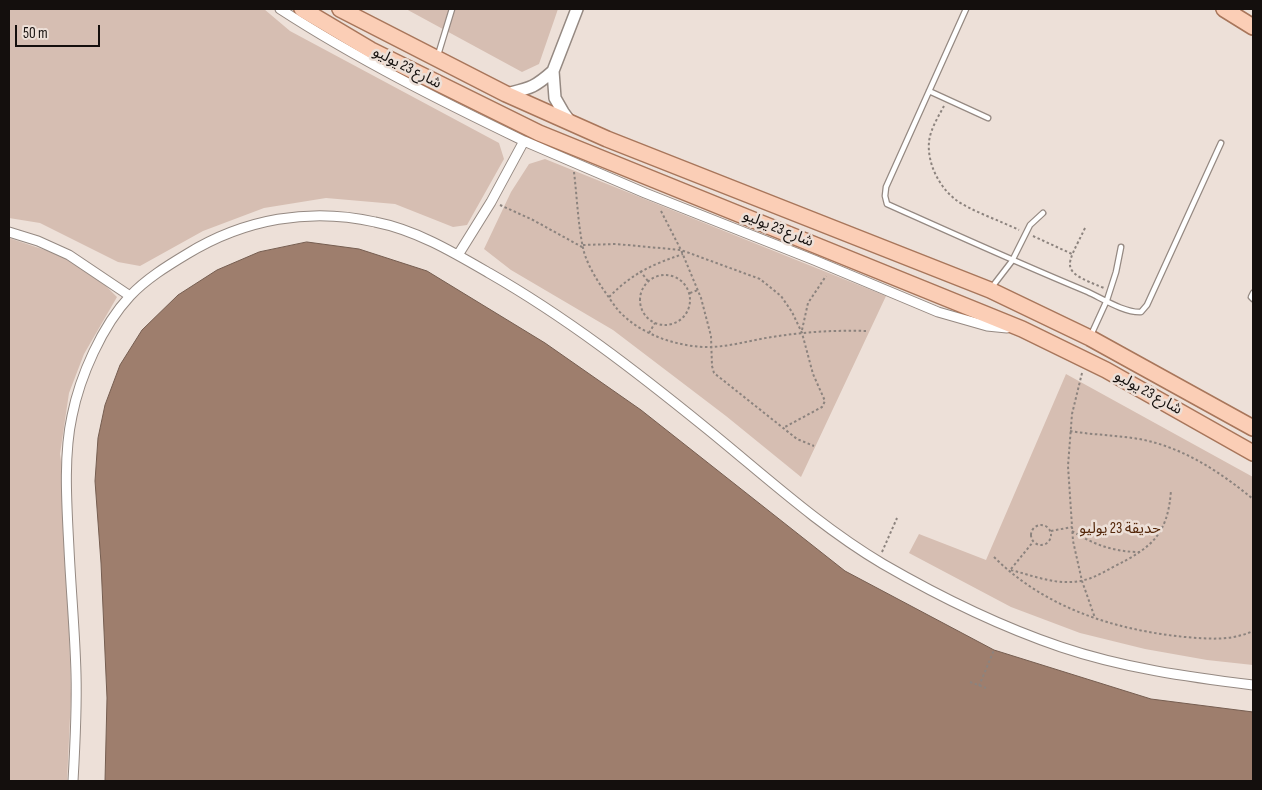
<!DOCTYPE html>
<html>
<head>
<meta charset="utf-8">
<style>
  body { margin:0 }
  #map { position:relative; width:1262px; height:790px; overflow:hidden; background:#ede0d8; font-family:"Sofia Sans Condensed",sans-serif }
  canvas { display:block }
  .frame { position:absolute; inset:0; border:10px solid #140f0d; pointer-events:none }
  .scale { position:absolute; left:15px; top:25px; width:85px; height:22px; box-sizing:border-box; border:2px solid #140f0d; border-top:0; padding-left:6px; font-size:15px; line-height:18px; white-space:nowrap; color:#140f0d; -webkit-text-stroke:4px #ede0d8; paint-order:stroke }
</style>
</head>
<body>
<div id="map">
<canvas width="1262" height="790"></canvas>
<div class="frame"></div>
<div class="scale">50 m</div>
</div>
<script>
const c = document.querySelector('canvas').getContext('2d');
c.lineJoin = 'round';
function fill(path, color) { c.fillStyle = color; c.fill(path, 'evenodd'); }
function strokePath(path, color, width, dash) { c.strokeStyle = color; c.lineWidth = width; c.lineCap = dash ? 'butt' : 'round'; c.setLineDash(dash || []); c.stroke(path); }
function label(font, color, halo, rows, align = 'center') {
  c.font = font + ' "Sofia Sans Condensed","Noto Sans Arabic",sans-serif'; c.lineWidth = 5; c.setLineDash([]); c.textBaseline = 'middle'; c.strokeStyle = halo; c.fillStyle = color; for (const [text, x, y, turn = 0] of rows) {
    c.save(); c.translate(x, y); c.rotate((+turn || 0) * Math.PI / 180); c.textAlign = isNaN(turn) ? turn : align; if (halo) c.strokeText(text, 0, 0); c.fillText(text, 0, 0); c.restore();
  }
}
fill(new Path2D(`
  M9,9H264L290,31L499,143L504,159L467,225L453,227L395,204L326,198L264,208L203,231L140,266L118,262L40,223L9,218Z
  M406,9H558L539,64L522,72Z
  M545,159L886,296L801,477L726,416L613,330L511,270L484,249L511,192L529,164Z
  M9,238L66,257L106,286L117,297L84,354L69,393L60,454L65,489L71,696L67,781H9Z
  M1066,374L1253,477V665L1207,660L1145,649L1080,633L1011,607L909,553L919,534L986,560Z`), '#d6beb2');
const water = new Path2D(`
  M307,242L359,249L427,271L545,343L641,410L845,571L994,650L1151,699L1253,712V781H105L107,698L101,563L95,481L98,438L105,405L120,365L142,330L178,295L217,270L259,252Z`);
fill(water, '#9e7e6d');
strokePath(water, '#755d50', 1);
const service = new Path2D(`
  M966,9L886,187L885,196L887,204C954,234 1020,264 1088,292C1103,299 1125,313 1141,312L1147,305L1221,143
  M438,55L452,9
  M929,91L988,118
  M992,287L1012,261L1030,225L1043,213
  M1253,293L1251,297L1253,299
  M1091,335L1107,300L1116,272L1121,247`);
const minor = new Path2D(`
  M280,9C357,59 441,101 524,141L491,202L458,255
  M524,141L645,193L814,260L938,312L987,326L1007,328
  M9,232L38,241L69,255L130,296
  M73,781C75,746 77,710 76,674C75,633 71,591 69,549C67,508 63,457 72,416C80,376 102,326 130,296C146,279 167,266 187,254C244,219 310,207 375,222C416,230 453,252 489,273C566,317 637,372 706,428C764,475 819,526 883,564C940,597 999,626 1061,647C1123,668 1188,677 1253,685`);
const tertiary = new Path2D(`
  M506,94C530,88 534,88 553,71
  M571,123L563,112L555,98L553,71L577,9`);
const primary = new Path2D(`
  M302,9L371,50L539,133L1022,329L1106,370L1253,453
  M340,9L506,94L607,139L990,290L1090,338L1253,428
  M1224,9L1253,27`);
strokePath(service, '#958982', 7);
strokePath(minor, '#958982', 11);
strokePath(tertiary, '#958982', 14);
strokePath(primary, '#a8765b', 18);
strokePath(new Path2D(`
  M944,106C938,117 930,130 929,142C927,163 939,187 956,200C971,211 1001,221 1019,230
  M574,172C577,197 578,224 583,248C586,262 595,277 603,289C608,296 613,304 618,310C640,335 680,348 712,347C732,346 752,340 772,337C803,332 834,330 866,331
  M500,205L533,220L582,247
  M661,211L681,250L701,298L711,336L712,366L714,373L797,439L814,446
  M1085,228C1066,268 1058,270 1104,288
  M1033,236L1072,254
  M583,245L616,244L681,250L760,279L781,296L792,312L802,333L813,374L825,401L822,407L783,428
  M640,271L648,281
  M640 300a25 25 0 1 1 50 0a25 25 0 1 1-50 0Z
  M690,293L698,290
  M609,297C633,273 651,265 683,254
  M802,330L808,303L826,276
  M649,333L655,323
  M1082,373L1072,414L1068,466L1073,541L1082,581L1095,618
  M1070,431C1093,435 1116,435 1139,439C1183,447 1220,472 1253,499
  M1031 535a10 10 0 1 1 20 0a10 10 0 1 1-20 0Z
  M1051,531L1072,527
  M1072,531C1094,545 1115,552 1140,552
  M882,552L897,518
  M994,557C1045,608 1115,630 1185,637C1209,639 1231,641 1253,631
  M1011,569L1033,542
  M1011,570C1030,575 1051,583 1070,582C1086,582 1099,575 1113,567C1151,548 1168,535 1171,490
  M970,682L986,688
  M979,686L994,650`), '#8c837e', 2, [2.5, 2.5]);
strokePath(service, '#fff', 4.5);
strokePath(minor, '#fff', 9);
strokePath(tertiary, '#fff', 11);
strokePath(primary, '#fbceb6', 15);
label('15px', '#140f0d', '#ede0d8', [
  ["شارع 23 يوليو",407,68,27],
  ["شارع 23 يوليو",778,229,22],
  ["شارع 23 يوليو",1148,393,29]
]);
label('15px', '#532609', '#ede0d8', [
  ["حديقة 23 يوليو",1120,529]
]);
</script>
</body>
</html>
